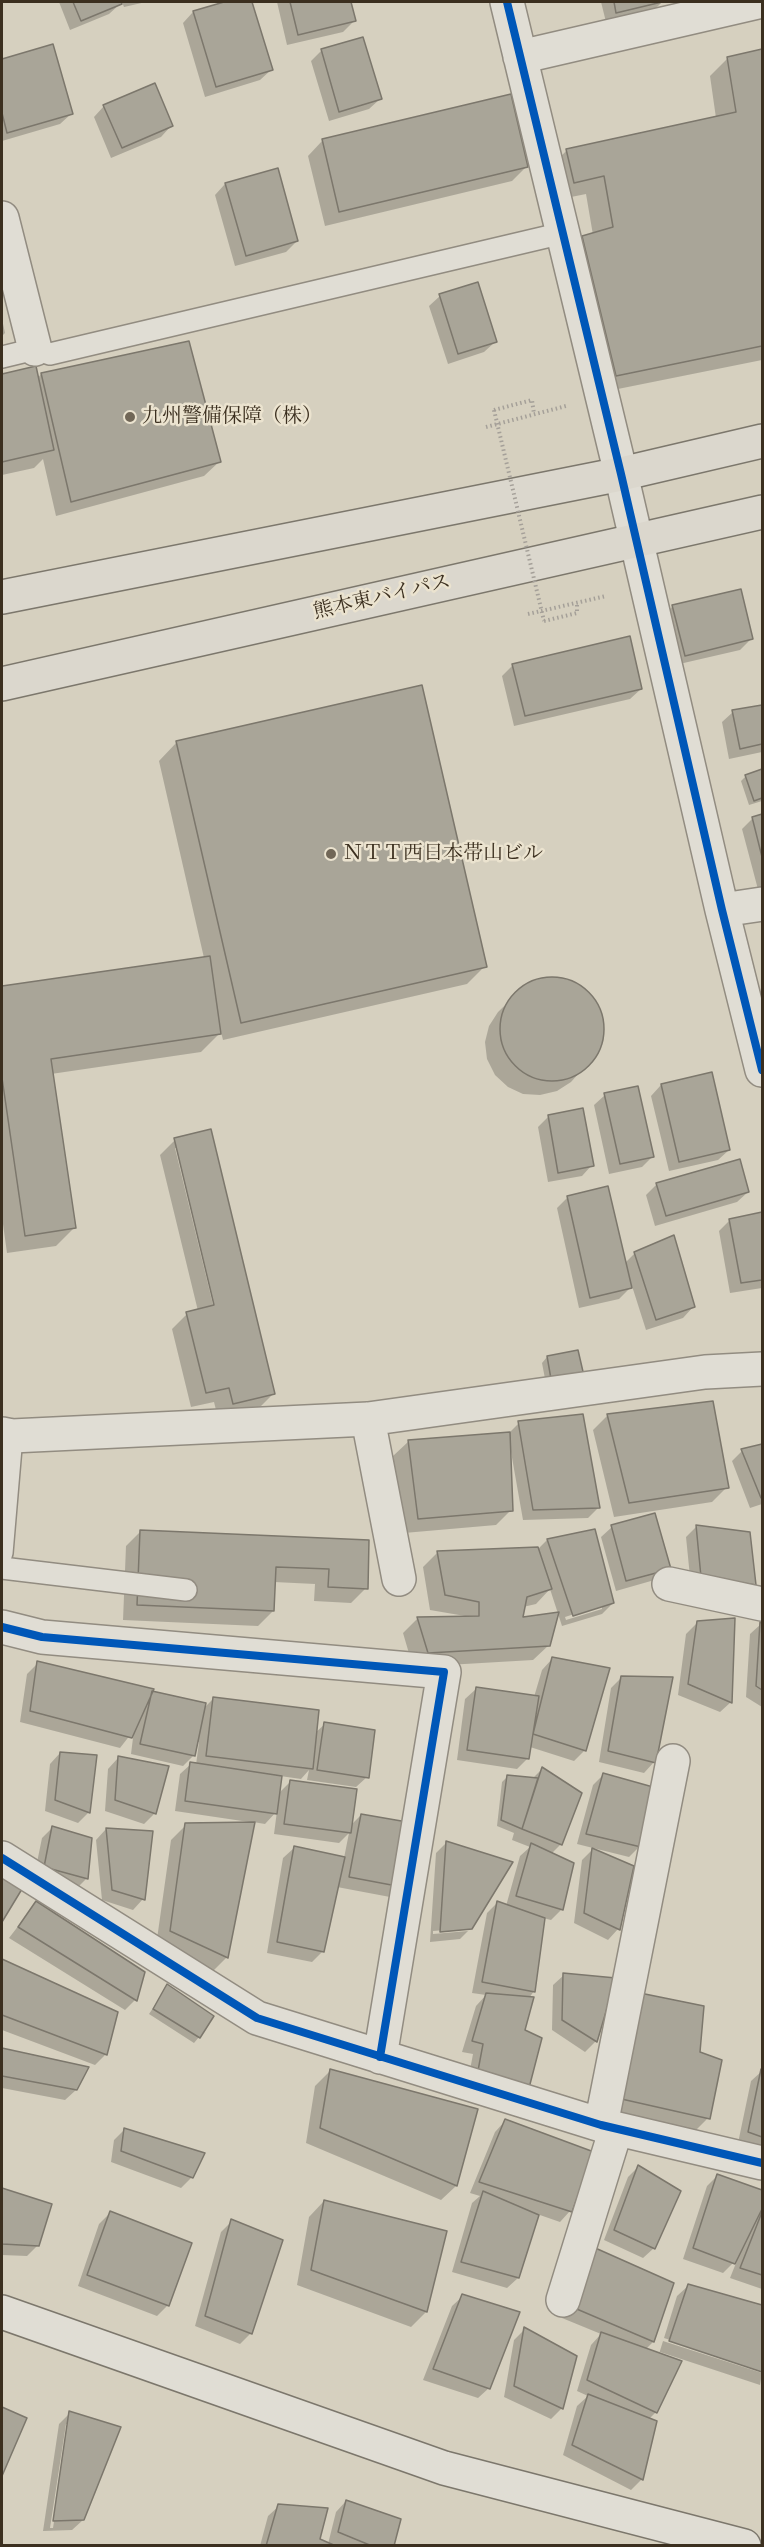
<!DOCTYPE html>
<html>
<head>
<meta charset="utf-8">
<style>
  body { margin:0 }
  #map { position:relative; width:764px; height:2547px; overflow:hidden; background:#d6d0bf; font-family:"EB Garamond",serif }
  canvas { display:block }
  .frame { position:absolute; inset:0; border:3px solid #3b2f1f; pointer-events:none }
</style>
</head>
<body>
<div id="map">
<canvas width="764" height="2547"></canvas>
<div class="frame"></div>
</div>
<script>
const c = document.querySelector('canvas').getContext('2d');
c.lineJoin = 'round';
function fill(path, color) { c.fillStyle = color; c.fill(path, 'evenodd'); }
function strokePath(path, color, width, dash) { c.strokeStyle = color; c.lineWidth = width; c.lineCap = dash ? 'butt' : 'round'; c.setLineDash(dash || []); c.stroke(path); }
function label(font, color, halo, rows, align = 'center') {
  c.font = font + ' "EB Garamond","Noto Serif JP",serif'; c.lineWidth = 5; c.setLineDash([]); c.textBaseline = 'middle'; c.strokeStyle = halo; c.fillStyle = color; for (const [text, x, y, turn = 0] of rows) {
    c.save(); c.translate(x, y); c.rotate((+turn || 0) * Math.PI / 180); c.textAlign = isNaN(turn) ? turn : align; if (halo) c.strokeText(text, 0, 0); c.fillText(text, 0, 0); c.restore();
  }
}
fill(new Path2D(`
  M59,2H119L120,4L109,14L70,30Z
  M122,2H146L124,7Z
  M229,2H250L271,70L260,80L205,97L183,23L193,12Z
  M277,2H349L354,21L343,32L287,45Z
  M601,2H662L653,11L606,22Z
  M52,46L71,114L60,124L2,141V61Z
  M322,50L380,99L369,109L329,121L311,61Z
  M762,51V360L598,393L564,256L583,238L593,235L586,194L556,200L549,169L567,150L716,118L710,76L728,58Z
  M104,106L171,126L161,137L111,158L94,117Z
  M323,140L527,166L512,181L325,226L308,156Z
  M225,184L297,241L286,252L235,266L215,195Z
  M440,296L495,342L484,352L448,364L429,306Z
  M2,319L5,333L2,336Z
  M34,368L37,379L41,374L220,461L204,476L56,516L43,459L34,468L2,475V376Z
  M673,606L751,639L740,650L675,665L662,617Z
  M513,665L641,689L630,699L514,726L502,676Z
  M762,706V752L729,759L722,722L733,712Z
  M177,742L485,966L467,984L223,1040L221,1032L201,1052L51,1074L74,1228L56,1246L7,1253L2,1217V987L204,958L159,761Z
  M762,771V801L749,805L741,781L746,776Z
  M762,816V897H760L742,829L753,818Z
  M542,979H558L573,983L587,992L597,1005L602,1021V1038L597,1053L571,1082L557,1091L540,1095L523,1094L508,1087L495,1075L487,1059L485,1042L489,1026L498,1012L526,985Z
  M661,1085L729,1150L718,1160L669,1171L651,1096Z
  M605,1095L652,1157L642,1167L609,1174L594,1105Z
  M549,1116L592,1165L582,1176L548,1182L538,1127Z
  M175,1140L273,1394L258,1409L218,1418L214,1402L191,1407L172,1329L187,1314L198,1311L160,1155ZM175,1148H178L218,1312L215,1313Z
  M657,1184L748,1192L737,1202L655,1226L646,1195Z
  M568,1197L624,1264L635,1253L693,1307L683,1318L646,1330L632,1286L619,1299L579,1308L557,1208Z
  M762,1214V1288L730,1293L719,1231L730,1220Z
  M547,1357L580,1393L546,1384L542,1363Z
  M608,1415L727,1487L712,1502L614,1517L593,1430Z
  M519,1423L599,1507L588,1518L523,1520L511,1452V1510L496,1525L404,1533L393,1456L409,1441L508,1434Z
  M762,1446V1504L750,1508L732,1461L742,1451Z
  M612,1527L669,1569L658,1579L616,1591L601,1537Z
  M696,1527L755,1585L744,1595L691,1587L686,1537ZM694,1574L744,1582V1585Z
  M141,1531L368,1541L366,1588L351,1603L314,1601L315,1584L274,1582L273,1611L258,1626L123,1620L126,1546Z
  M547,1540L613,1603L602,1614L562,1626L550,1589L536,1604L523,1607L521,1619L549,1645L533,1660L413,1667L403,1633L418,1618L465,1616L430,1610L423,1567L438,1552L537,1550ZM602,1605V1609L566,1620L565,1617Z
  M697,1623L731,1702L720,1712L678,1695L686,1634Z
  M761,1624H762V1707L746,1697L750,1634Z
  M552,1659L585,1750L574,1761L530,1747L528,1758L517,1769L457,1760L465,1699L476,1689L534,1697L542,1670Z
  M38,1663L203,1709L213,1699L315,1733L325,1724L367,1777L356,1787L307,1780L309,1770L301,1779L280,1776L278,1794L291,1781L351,1825L361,1815L400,1886L390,1897L337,1887L323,1951L312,1962L267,1953L283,1858L294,1848L344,1858L349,1833L339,1843L274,1834L277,1811L265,1824L253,1822L227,1957L212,1972L156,1946L171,1840L186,1825L249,1822L175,1811L180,1774L191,1764L196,1765L199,1742H196L194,1755L183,1766L131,1754L134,1730L120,1748L20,1722L27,1674Z
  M622,1677L654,1762L644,1773L599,1762L611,1688Z
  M60,1753L89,1812L78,1823L45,1811L50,1764Z
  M118,1758L155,1813L144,1824L105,1811L108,1769Z
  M542,1769L561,1844L551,1854L572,1864L561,1910L551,1920L543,1918L534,1991L467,2086L473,2054L462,2052L476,2006L486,1995L472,1993L487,1913L498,1902L506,1906L520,1856L530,1847L512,1840L514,1833L497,1826L502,1782L507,1777L532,1779Z
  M604,1774L640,1846L629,1857L577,1844L593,1785Z
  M53,1827L87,1878L76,1889L34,1877L42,1838Z
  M106,1829L143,1899L133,1910L102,1900L96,1840Z
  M446,1843L471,1928L433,1931V1934L468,1931L460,1939L430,1942L436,1853Z
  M593,1849L618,1929L608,1940L574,1923L582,1860Z
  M2,1878L20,1890L2,1919Z
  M36,1903L135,2000L125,2010L9,1938Z
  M2,1960L116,2013L105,2055L95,2065L2,2030Z
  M564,1975L614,1980L595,2042L585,2052L552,2030L553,1985Z
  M168,1986L199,2037L194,2043L149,2014Z
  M626,2009L699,2053L708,2118L693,2133L603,2113Z
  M2,2049L87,2068L76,2090L65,2100L2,2088Z
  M330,2071L476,2110L456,2186L441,2200L306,2143L315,2086Z
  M762,2071V2151L738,2143L751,2081Z
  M505,2121L570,2211L560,2222L537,2214L518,2278L507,2288L452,2272L472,2203L480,2196L470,2193L495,2132Z
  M125,2129L192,2177L181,2188L111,2162L114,2140Z
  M638,2167L654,2248L643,2258L604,2240L628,2177Z
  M718,2175L762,2192V2289L730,2278L738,2258L723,2273L683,2259L707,2186Z
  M2,2190L50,2205L38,2245L27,2256L2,2255Z
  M324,2201L426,2312L411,2327L297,2285L309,2217Z
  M110,2213L168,2305L157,2316L78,2286L99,2224Z
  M232,2221L251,2333L240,2344L195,2326L221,2232Z
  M583,2259L672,2284L653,2342L645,2350L659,2354L663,2341L762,2373L760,2385L660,2352L656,2412L649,2419L655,2422L642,2479L631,2490L563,2455L577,2406L588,2396L577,2391L591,2345L601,2334L562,2318Z
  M688,2286L762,2306V2370L664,2338L677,2296Z
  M463,2296L489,2388L478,2398L423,2380L452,2306Z
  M525,2329L576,2357L562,2408L551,2419L504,2397L514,2340Z
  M2,2409L25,2419L2,2473Z
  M70,2413L83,2520L72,2530L43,2531L59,2424ZM66,2424H69L53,2528H50Z
  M346,2501L392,2546H260L268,2516L279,2506L318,2540L328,2544L336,2512Z`), '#0003');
const building = new Path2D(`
  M73,2H121L122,4L81,21Z
  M224,2H252L273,70L216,87L193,11Z
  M290,2H351L356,21L298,35Z
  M614,2H662L616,13Z
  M363,37L382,99L339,112L321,49Z
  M53,44L73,114L7,133L2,113V59Z
  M762,49V346L616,376L582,236L613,227L604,176L574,183L566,149L736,112L727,57Z
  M155,83L173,126L122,148L103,105Z
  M511,94L528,167L339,212L322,139Z
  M278,168L298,241L246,256L225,183Z
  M478,282L497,342L458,354L439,294Z
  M189,341L221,462L71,502L41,373Z
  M36,366L54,450L2,462V374Z
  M741,589L753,639L685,656L672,605Z
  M630,636L642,689L525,716L512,664Z
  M422,685L487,967L241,1023L176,741Z
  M762,705V744L740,749L732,710Z
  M762,769V798L754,801L745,775Z
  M762,814V857L752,817Z
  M210,956L221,1034L51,1059L76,1228L25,1236L2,1078V986Z
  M500 1029a52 52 0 1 1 104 0a52 52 0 1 1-104 0Z
  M712,1072L730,1150L679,1162L661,1084Z
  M638,1086L654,1157L620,1164L604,1093Z
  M583,1108L594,1166L558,1173L548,1115Z
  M211,1129L275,1394L233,1404L229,1388L206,1393L186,1312L214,1305L174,1138Z
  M740,1159L749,1192L666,1216L656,1183Z
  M608,1186L632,1288L590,1298L567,1196Z
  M762,1212V1280L741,1283L729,1219Z
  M674,1235L695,1307L656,1320L634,1252Z
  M578,1350L587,1389L551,1379L547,1356Z
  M713,1401L729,1488L629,1503L607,1414Z
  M583,1414L600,1508L533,1510L518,1421Z
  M510,1432L513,1511L418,1519L408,1440Z
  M762,1444V1498H761L741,1449Z
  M655,1513L671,1569L626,1581L611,1525Z
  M696,1525L750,1532L756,1585L701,1577Z
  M595,1529L614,1603L573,1616L547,1539Z
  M140,1530L369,1540L368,1589L328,1587L329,1569L276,1567L274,1611L137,1605Z
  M538,1547L552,1589L527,1597L523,1617L559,1612L550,1646L428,1653L417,1617L479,1616V1602L445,1595L437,1551Z
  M735,1618L732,1703L688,1684L697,1621Z
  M760,1622L762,1623V1690L756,1686Z
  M552,1657L610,1668L586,1751L533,1734Z
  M37,1661L154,1689L132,1738L30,1711Z
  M621,1676L673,1677L656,1763L608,1751Z
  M476,1687L539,1696L529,1759L467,1750Z
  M152,1691L206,1703L195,1756L140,1744Z
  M213,1697L319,1710L313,1769L206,1756Z
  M324,1722L375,1730L369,1778L317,1770Z
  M60,1752L97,1755L90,1813L55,1800Z
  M118,1756L169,1766L156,1814L115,1800Z
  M190,1762L282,1776L277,1814L185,1801Z
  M542,1767L582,1793L562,1845L522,1829Z
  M603,1773L653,1787L641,1847L586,1834Z
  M507,1775L538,1778L522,1829L501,1820Z
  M290,1780L357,1789L351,1833L284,1824Z
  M361,1814L413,1823L402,1887L349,1877Z
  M255,1822L228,1958L170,1931L185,1823Z
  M52,1826L92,1838L88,1879L44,1867Z
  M106,1828L153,1831L145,1900L112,1890Z
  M446,1841L513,1862L472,1929L440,1932Z
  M531,1843L574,1863L563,1910L516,1896Z
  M294,1846L345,1857L324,1952L277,1942Z
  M592,1848L634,1866L620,1930L584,1913Z
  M2,1876L22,1889L2,1922Z
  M36,1901L145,1972L137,2001L18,1927Z
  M497,1901L545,1918L535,1992L482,1982Z
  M2,1959L118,2012L107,2055L2,2015Z
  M563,1973L616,1978L597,2042L562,2020Z
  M167,1984L214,2016L200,2038L153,2009Z
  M486,1993L534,1997L525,2030L542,2038L529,2088L477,2076L483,2044L472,2041Z
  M640,1993L704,2006L700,2052L722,2060L710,2119L617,2098Z
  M2,2048L89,2067L77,2090L2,2076Z
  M330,2069L478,2109L457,2186L320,2128Z
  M761,2069H762V2137L748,2132Z
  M505,2119L594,2152L572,2212L479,2182Z
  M124,2128L205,2153L193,2178L121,2151Z
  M638,2165L681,2191L655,2249L614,2230Z
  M717,2174L762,2190V2209L735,2264L693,2248Z
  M2,2188L52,2204L39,2246L2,2244Z
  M483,2191L539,2215L519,2278L461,2262Z
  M324,2200L447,2231L427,2312L311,2270Z
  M110,2211L192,2243L169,2306L87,2275Z
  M762,2212V2275L740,2268Z
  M231,2219L283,2240L252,2334L205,2316Z
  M593,2247L674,2283L654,2342L572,2307Z
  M688,2284L762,2305V2372L669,2341Z
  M462,2294L520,2312L490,2389L433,2369Z
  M524,2327L577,2356L563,2409L514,2386Z
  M601,2332L682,2361L657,2413L587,2380Z
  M588,2394L657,2421L643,2480L572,2445Z
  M2,2407L27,2418L2,2476Z
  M69,2411L121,2427L84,2520L53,2521Z
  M346,2500L401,2519L394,2546H372L338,2532Z
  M278,2504L328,2508L320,2539L336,2546H266Z`);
fill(building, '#a9a598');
strokePath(building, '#7c776c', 1.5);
const lane = new Path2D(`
  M2,357L35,349L50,354L563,233
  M2,1553L12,1436
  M2,1568L186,1590`);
const street = new Path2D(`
  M507,2L621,474L722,910L762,1070
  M520,57L758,2
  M2,218L35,349
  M722,910L762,904
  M368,1419L399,1579
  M2,1434L12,1436L368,1419L705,1372L762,1369
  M669,1584L762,1604
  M2,1627L42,1637L444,1672L380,2057
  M2,1858L257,2018L601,2125L762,2163
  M601,2125L673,1761
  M563,2300L616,2129`);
const secondary = new Path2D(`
  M2,2312L444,2468L744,2546`);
const highway = new Path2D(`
  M2,597L621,474L762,441
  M2,684L762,512`);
strokePath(lane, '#928c81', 24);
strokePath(street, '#928c81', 36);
strokePath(secondary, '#7c776c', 36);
strokePath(highway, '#7c776c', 36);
strokePath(new Path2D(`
  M494,410L532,400L534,414
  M486,427L566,406
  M528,614L606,596
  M544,621L577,613V603`), '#a5a099', 4, [1.5, 3]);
strokePath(lane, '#e0ddd4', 21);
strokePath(street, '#e0ddd4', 33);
strokePath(secondary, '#e0ddd4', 33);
strokePath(highway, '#dbd7cd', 33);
strokePath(new Path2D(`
  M494,410L544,621`), '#a5a099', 4, [1.5, 3]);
strokePath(new Path2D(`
  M507,2L621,474L722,910L762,1070
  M2,1627L42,1637L444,1672L380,2057
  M2,1858L257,2018L601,2125L762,2163`), '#0057b8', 8);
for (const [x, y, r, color] of [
  [130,417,6,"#716757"],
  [331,854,6,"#716757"]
]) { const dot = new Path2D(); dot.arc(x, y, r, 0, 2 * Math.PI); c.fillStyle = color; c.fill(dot); strokePath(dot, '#ebe3cf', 2); }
label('20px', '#3b2f1f', '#ebe3cf', [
  ["九州警備保障（株）",142,417],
  ["ＮＴＴ西日本帯山ビル",343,854]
], 'left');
label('20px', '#3b2f1f', '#ebe3cf', [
  ["熊本東バイパス",382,597,-13]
]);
</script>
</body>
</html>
